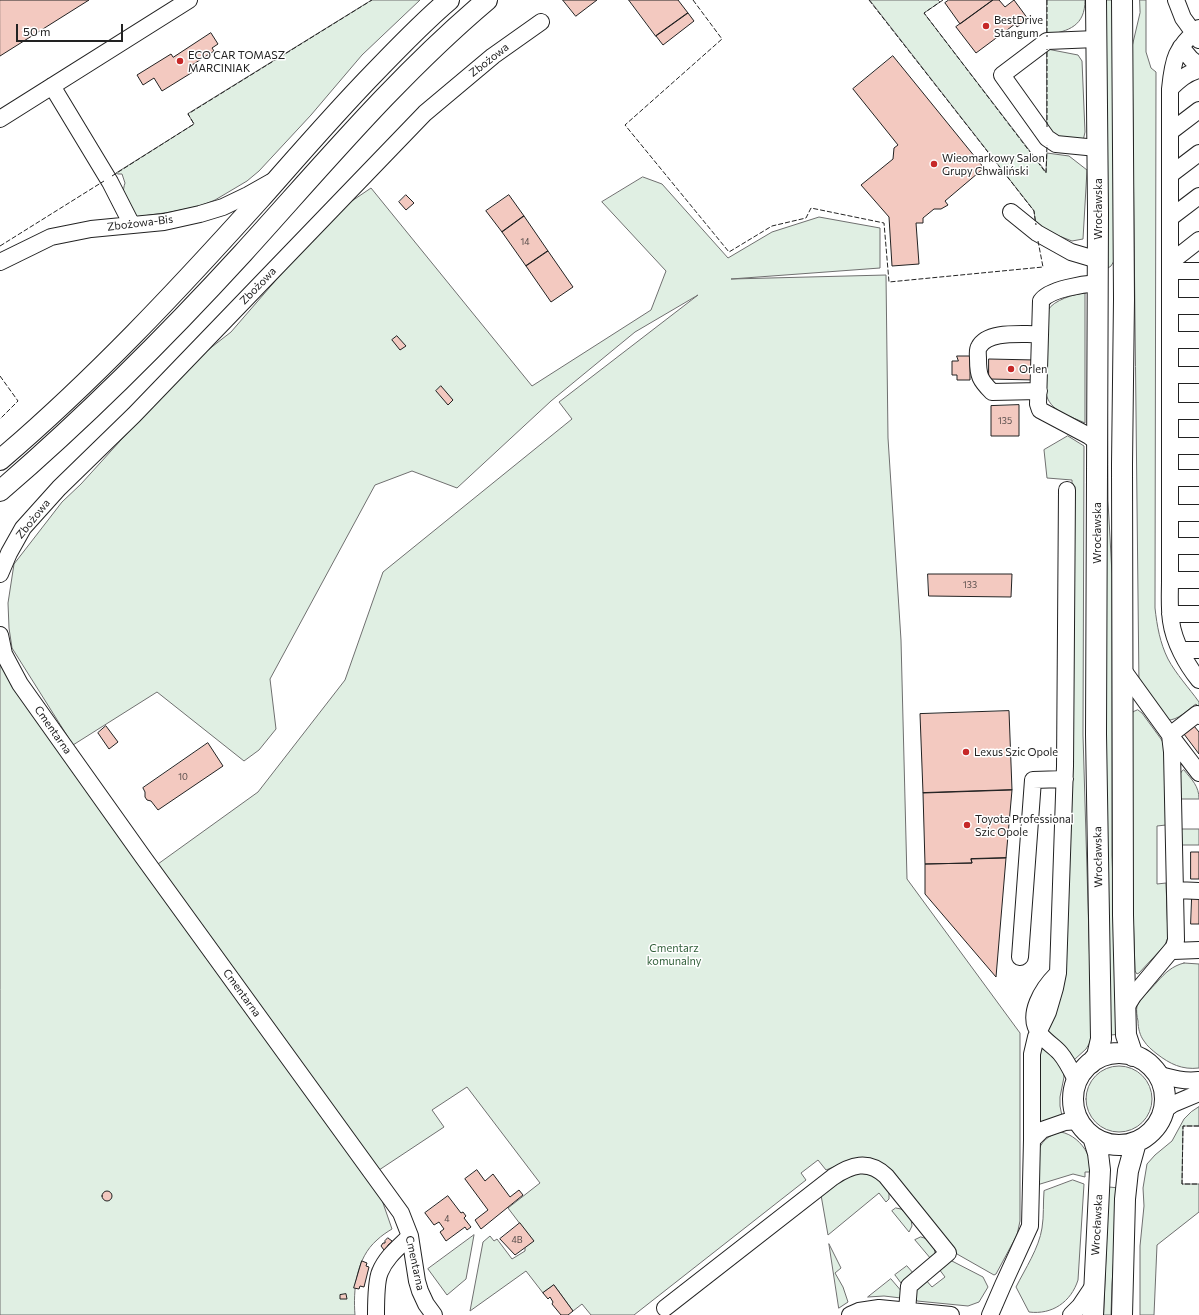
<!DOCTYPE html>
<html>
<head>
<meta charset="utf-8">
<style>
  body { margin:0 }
  #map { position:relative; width:1199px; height:1315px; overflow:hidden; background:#fff; font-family:Commissioner,sans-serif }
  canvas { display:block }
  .scale { position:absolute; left:16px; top:24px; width:107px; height:18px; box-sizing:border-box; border:2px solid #222; border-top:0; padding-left:5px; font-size:12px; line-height:14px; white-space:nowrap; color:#222; -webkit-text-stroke:3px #fff; paint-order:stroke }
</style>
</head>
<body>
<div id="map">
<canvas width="1199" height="1315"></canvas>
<div class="scale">50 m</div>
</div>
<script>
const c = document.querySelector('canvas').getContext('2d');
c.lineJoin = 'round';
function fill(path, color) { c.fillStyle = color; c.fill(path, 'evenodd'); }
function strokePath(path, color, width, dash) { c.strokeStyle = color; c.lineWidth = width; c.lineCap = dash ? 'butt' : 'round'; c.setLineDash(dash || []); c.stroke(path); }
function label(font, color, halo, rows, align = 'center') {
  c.font = font + ' Commissioner,sans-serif'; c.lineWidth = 3; c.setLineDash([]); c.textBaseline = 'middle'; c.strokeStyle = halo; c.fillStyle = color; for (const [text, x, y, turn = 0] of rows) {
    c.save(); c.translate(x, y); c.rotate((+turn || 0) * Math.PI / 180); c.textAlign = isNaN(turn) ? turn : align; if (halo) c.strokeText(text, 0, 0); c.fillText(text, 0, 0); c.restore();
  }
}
const green = new Path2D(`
  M372,0H420L362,55L311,115L259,171L247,181L215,200L200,206L171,212L136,217C128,205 120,198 125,183L122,174H118L116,173L194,124L188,114Z
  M870,0H938L940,2L924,13L1046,172L1047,153L1069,156L1087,170L1083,239L1072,241L1036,227L1034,211Z
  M1047,0H1085C1085,26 1069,31 1047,35Z
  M1105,0H1114V261L1111,266L1108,268Z
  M1140,0H1146V52L1151,68L1156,72L1155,608C1157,626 1160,643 1168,659C1176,674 1189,688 1199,702V707L1196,704C1188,709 1178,721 1167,720L1139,686L1132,47L1140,13Z
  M1047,49L1078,55L1082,61L1085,132L1083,141L1061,140L1047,131Z
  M643,177L662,184L728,258L772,232L819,217L880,228V268L731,279L886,275L888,438L901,640L907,879L1020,1033V1221L1017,1235L996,1274L994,1275L957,1254L892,1172L848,1161L826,1170L818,1160L801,1173L806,1180L634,1315H591L582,1304L573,1311L554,1285L543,1293L526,1271L470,1311L483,1242L490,1236L494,1241L497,1239L512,1259L525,1251V1247L533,1241L508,1208L540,1183L467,1087L432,1110L444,1127L373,1174L392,1229C387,1232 381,1236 377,1240C356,1258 353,1290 355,1315H0V664L151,869L258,792L345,680L383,572L572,419L559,402L698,295L635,332L551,401L457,488L412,471L375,485L270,679L276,729L259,750L244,761L157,692L73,745L12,648L9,628L8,603L14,564L62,502L81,484L190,364L231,332L289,265L346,205L371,188L532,386L651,310L666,271L602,202Z
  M1085,293V423C1070,416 1049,411 1046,393L1048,310C1054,300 1074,294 1085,293Z
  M1107,312L1108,501L1112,574V855L1117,991L1121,1034L1111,1035L1105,880Z
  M1068,436L1084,446L1083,735L1092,1039L1086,1049L1074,1060L1047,1033L1073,732L1072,480L1047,478L1044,450Z
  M1138,710L1142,713L1161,739L1166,748V825L1157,826V884L1166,883L1168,937L1165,945L1139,973L1137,974L1135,971L1131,848V715L1133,712Z
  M1184,770C1192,780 1199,786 1199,799H1180V774L1182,771Z
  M1181,829H1199V845H1181Z
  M1184,963L1199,964V1068C1182,1070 1170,1064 1157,1054C1152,1050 1147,1046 1144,1041C1140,1036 1138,1028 1138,1021C1137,1017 1136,1010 1137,1006C1140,999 1152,988 1157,982C1165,973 1172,966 1184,963Z
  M1042,1047H1044L1063,1069L1064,1077L1060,1097V1106L1062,1116L1038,1124V1059Z
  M1086 1099a33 33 0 1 1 66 0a33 33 0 1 1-66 0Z
  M1199,1107V1126H1183L1182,1184H1199V1212L1157,1245L1154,1315H1140V1246L1144,1206L1143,1188L1147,1164L1155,1155L1172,1141L1184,1119L1191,1112Z
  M1061,1132C1072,1134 1082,1143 1087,1153C1090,1159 1091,1166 1092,1172H1085V1177L1073,1174L1037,1185C1037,1161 1032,1139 1061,1132Z
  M853,1173C875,1174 876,1174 889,1192V1199L886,1202L879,1193L828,1235L821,1195Z
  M1073,1180L1084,1184L1078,1280C1071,1302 1052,1315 1029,1312L1016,1287C1025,1269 1039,1248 1042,1228C1044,1216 1043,1203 1044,1191Z
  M1109,1187L1119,1188L1112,1284L1111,1315H1104Z
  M896,1208L901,1209L911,1219L912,1226L909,1232L892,1211Z
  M474,1235L466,1279L447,1295L428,1269Z
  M921,1237C930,1239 934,1244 935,1253L931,1259L915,1240Z
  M829,1244L841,1268L835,1273L843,1287L848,1302L839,1308Z
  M950,1260L983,1277L988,1287L979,1302L968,1306L917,1301L915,1297L916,1288L925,1279L932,1287L945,1277L939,1269Z
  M907,1266L914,1274L904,1287L895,1275Z
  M891,1279L903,1293L901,1298L884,1296L868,1297Z`);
fill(green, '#e0efe3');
strokePath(green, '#6f6f6f', 1);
const building = new Path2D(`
  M0,0H89L0,56Z
  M563,0H597L576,16Z
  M629,0H678L688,13L656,36Z
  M949,0H993L960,24L945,3Z
  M993,0H999L1005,7L1014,0L1028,19L1017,27L1015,24L976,53L956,27Z
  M688,13L694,21L663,45L656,36Z
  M211,33L218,44L212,48L214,51L192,65L196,70L162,91L154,78L143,85L137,75L171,54L173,57Z
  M893,56L984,168L945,201L948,205L941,209H934L923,218V223H916L919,264L892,266L889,217L861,185L893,159L894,148L898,145L853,89Z
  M406,195L414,203L406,210L399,202Z
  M509,195L524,216L502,232L486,211Z
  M524,216L548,251L526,266L502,232Z
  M548,251L573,287L551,302L526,266Z
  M397,336L406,346L400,350L392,340Z
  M957,356H970V380H957V375H952V361H958Z
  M989,359L1035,360V380L989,379Z
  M441,386L453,400L448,405L436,391Z
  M1019,405V436H991V406Z
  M928,574H1012L1011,597L929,596Z
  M1009,711L1012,790L923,793L920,714Z
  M106,726L118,742L109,749L98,733Z
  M1194,726L1199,732V754L1184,734Z
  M208,743L223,766L158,810L151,801L147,800L145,797V792L143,788Z
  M1012,790L1006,858L971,859L972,863L925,864L923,793Z
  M1191,852H1199V879H1191Z
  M1006,858L996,977L925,894V864L972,863L971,859Z
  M1192,898H1199V924H1191Z
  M477,1170L485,1181L493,1174L510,1197L519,1190L523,1195L481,1229L475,1220L488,1210L465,1179Z
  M102 1196a5 5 0 1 1 10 0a5 5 0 1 1-10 0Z
  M448,1196L461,1213L463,1212L466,1216L464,1218L471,1227L467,1230L465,1227L446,1241L440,1232L444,1229L439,1222L434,1225L425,1213Z
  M520,1223L534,1241L515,1255L500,1239Z
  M388,1238L392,1241V1242L388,1245V1247L385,1250H384L381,1246L383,1243H385V1241Z
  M362,1261L367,1263L366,1266L369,1267L364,1287L360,1286L359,1289L354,1288Z
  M554,1285L573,1311L568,1315H561L552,1304L553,1302L550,1297L548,1299L543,1293Z
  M346,1294L347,1299H340V1295Z`);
fill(building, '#f3c9c0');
strokePath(building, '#222', 1);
const minor = new Path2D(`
  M1176,0L1183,18L1199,40
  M1199,28C1176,48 1173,58 1170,89V580C1170,593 1169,607 1171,621C1174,642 1186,664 1199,680
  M1096,39L1047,41L1002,75L1047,138L1056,144L1097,148
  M1181,47L1191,59L1199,65
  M52,86L110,182L132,225
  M1170,89C1179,80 1187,73 1199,70
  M0,119L189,0
  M1170,132L1199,110
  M1170,175L1199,153
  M1011,212L1037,233L1071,252L1098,260
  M1170,218L1199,196
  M0,262L51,237L91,229L164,222L200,214L223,207L248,195L271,182
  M1171,262L1199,240
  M1170,271H1199
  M1170,306H1199
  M1170,340H1199
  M1170,375H1199
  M1039,391L992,392C980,380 978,376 978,359C978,355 977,350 979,347C988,330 1023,335 1040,334
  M1170,411H1199
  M1097,442L1089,436L1040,410L1038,404L1041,301C1049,289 1084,284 1098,283
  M1170,446H1199
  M1170,478H1199
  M1170,513H1199
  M1170,546H1199
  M0,574L9,553L23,528L59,488L134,415L425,113L493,56L541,22
  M1170,580H1199
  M1170,614H1199
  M0,635L4,654L20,684L143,857L401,1213L410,1236L417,1281L420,1291L426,1304L434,1315
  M1181,650H1199
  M1123,670L1170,735L1172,752L1176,940L1174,947L1133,996L1125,1009
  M1199,716L1197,714L1170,735L1199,773
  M1175,890L1199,891
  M1173,951L1199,950
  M1020,957L1033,780L1065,779
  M1057,974C1043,988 1025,1015 1040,1034C1046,1042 1054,1046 1060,1053C1067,1061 1072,1072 1077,1082
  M1157,1074C1171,1078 1184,1082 1199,1080
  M1163,1111L1173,1104L1199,1093
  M1032,1140L1042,1130L1065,1122L1079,1121
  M665,1308L833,1177C851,1165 868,1159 886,1176L948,1253L909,1286L907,1311
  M376,1315C376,1304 376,1281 380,1272C386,1257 399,1247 410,1236
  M850,1315L859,1311L879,1308L951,1315
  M990,1315L1003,1285L1030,1226L1032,1140V1054L1036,1037L1048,1012L1055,988L1058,973L1065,766L1067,490
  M1071,1315L1080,1306L1094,1285`);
const major = new Path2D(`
  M1122,0L1124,299L1122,464L1123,915L1126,1035L1133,1056
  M0,460C94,380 178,290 260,199C298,156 335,113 375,72C399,47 423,22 449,0
  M0,491C86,417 166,337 243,253C322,166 397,76 487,0
  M1073 1099a46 46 0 1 1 92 0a46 46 0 1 1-92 0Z
  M1091,1063L1097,1056L1101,1039L1096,734L1098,212L1096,0
  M1093,1137L1098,1153L1100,1170L1093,1315
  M1122,1315L1125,1199L1128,1171L1136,1142`);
strokePath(minor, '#222', 18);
strokePath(major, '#222', 22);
strokePath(minor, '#fff', 16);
strokePath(major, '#fff', 20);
strokePath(new Path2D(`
  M693,0L722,39L625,125L729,252L772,226L806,218L811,208L884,223L889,282L1043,267L1038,241
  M869,0L1034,211L1036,225
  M943,0L924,13L1046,173L1047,145
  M1047,0V37
  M1047,127V49
  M112,176L194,124L188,114L372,0
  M0,246L104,181
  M0,376L18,401L0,419
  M1199,1126H1183L1182,1184H1199`), '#222', 1, [5, 2]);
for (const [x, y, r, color] of [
  [986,26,4,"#c62828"],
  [180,61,4,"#c62828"],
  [934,164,4,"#c62828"],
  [1011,369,4,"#c62828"],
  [966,752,4,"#c62828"],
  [967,825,4,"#c62828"]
]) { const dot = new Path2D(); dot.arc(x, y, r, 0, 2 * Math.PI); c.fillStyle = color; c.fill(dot); strokePath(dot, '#fff', 1.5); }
label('9px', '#564c4a', null, [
  ["14",525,242],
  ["135",1005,421],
  ["133",970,585],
  ["10",183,777],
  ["4",447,1219],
  ["4B",517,1240]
]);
label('11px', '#222', '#fff', [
  ["BestDrive",994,20],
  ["Stangum",994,33],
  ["ECO CAR TOMASZ",188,55],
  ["MARCINIAK",188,68],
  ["Wieomarkowy Salon",942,158],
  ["Grupy Chwaliński",942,171],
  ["Orlen",1019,369],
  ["Lexus Szic Opole",974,752],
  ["Toyota Professional",975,819],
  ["Szic Opole",975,832]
], 'left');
label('11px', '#222', '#fff', [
  ["Zbożowa",489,60,-38],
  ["Wrocławska",1098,209,-90],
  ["Zbożowa-Bis",140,223,-7],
  ["Zbożowa",258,286,-46],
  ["Zbożowa",33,519,-51],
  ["Wrocławska",1097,533,-90],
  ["Cmentarna",53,730,55],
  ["Wrocławska",1098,857,-91],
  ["Cmentarna",242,993,54],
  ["Wrocławska",1097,1225,-87],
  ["Cmentarna",415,1263,78]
]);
label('11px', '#2f5e38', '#fff', [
  ["Cmentarz",674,948],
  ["komunalny",674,961]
]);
</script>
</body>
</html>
